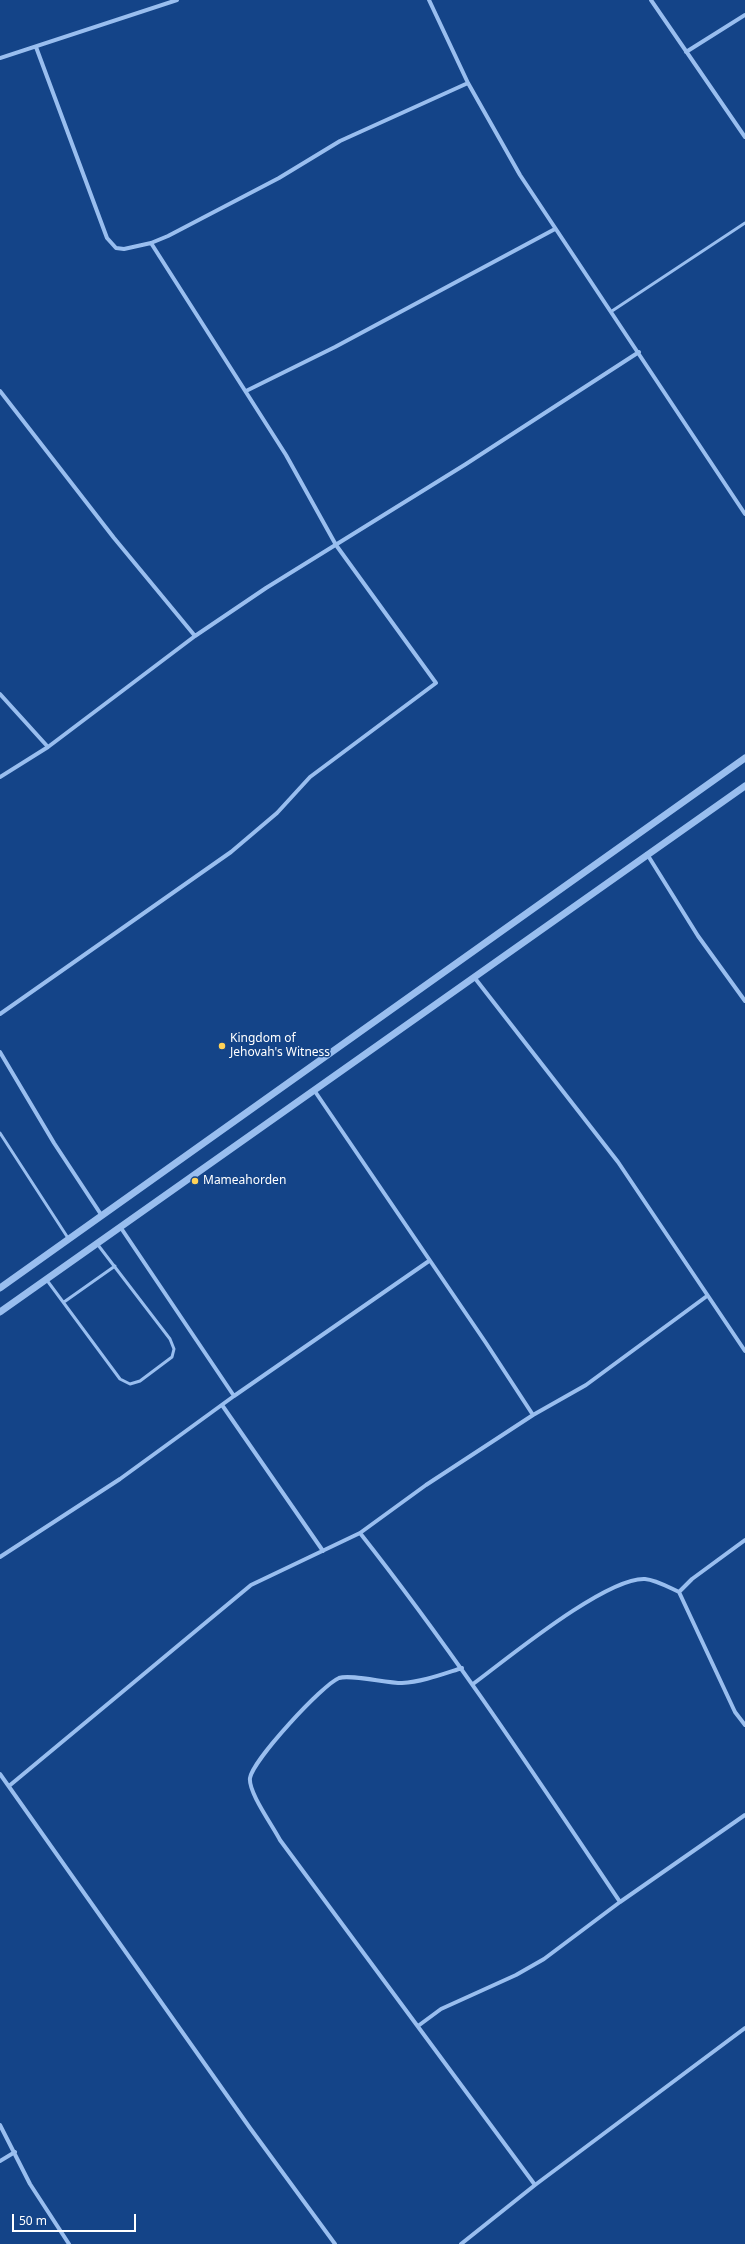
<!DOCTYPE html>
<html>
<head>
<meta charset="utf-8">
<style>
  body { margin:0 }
  #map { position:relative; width:745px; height:2244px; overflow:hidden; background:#144488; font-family:"Noto Sans",sans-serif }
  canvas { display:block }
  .scale { position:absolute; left:12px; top:2214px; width:124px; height:18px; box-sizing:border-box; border:2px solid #fff; border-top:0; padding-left:5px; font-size:12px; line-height:14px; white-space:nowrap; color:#fff; -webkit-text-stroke:3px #144488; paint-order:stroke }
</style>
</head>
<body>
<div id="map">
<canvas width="745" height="2244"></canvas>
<div class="scale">50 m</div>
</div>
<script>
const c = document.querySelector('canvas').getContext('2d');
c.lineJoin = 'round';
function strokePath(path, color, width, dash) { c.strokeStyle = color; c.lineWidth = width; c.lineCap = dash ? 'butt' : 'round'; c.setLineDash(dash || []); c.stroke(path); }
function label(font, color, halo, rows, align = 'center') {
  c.font = font + ' "Noto Sans",sans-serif'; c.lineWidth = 3; c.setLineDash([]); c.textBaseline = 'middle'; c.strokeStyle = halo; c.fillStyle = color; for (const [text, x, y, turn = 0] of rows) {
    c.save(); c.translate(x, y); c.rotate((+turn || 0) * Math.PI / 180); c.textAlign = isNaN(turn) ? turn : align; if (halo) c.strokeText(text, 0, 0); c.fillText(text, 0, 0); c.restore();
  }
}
strokePath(new Path2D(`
  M612,311L745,223
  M0,1133L68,1238
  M46,1279L120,1379L130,1384L140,1381L172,1357L174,1349L170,1339L98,1245
  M64,1302L115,1266`), '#99beef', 3);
strokePath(new Path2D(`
  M429,0L468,83L520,175L745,514
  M651,0L745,137
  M36,47L107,238L116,248L124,249L151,243L168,236L279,178L340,141L468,83
  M686,52L745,15
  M0,58L177,0
  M0,391L114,538L195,636
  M246,391L335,347L555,229
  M0,694L48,747
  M0,777L48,747L195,636L266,588L466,464L639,352
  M647,854L698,936L745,1001
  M474,977L618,1162L745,1351
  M0,1014L231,852L277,813L310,777L436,683L336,545L286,455L151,243
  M0,1052L54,1143L102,1216
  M314,1090L486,1343L533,1415
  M121,1228L234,1396
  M222,1405L323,1551
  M360,1533C453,1651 536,1777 620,1902
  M745,1540L692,1579L679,1592L735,1712L745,1725
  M0,1557L120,1479L234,1396L429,1261
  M462,1668C443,1674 422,1682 402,1683C386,1683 350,1674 339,1678C322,1685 253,1760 250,1778C248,1792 273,1826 280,1840L535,2185
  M473,1684C507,1659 606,1577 645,1579C656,1580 668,1587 679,1592
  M0,1774L250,2128L335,2244
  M9,1786L251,1585L360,1533L426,1485L533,1415L586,1385L707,1296
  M418,2026L441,2009L516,1975L544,1959L620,1902L745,1815
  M0,2125L30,2184L69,2244
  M0,2161L15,2152
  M461,2244L535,2185L745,2028`), '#99beef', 4);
strokePath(new Path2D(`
  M0,1288L745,758
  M0,1312L745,786`), '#99beef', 7);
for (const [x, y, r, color] of [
  [222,1046,4,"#ffd257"],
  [195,1181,4,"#ffd257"]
]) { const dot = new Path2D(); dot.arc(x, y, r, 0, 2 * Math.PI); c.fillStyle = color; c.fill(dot); strokePath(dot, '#144488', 1.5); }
label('12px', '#fff', '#144488', [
  ["Kingdom of",230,1039],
  ["Jehovah's Witness",230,1053],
  ["Mameahorden",203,1181]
], 'left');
</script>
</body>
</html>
